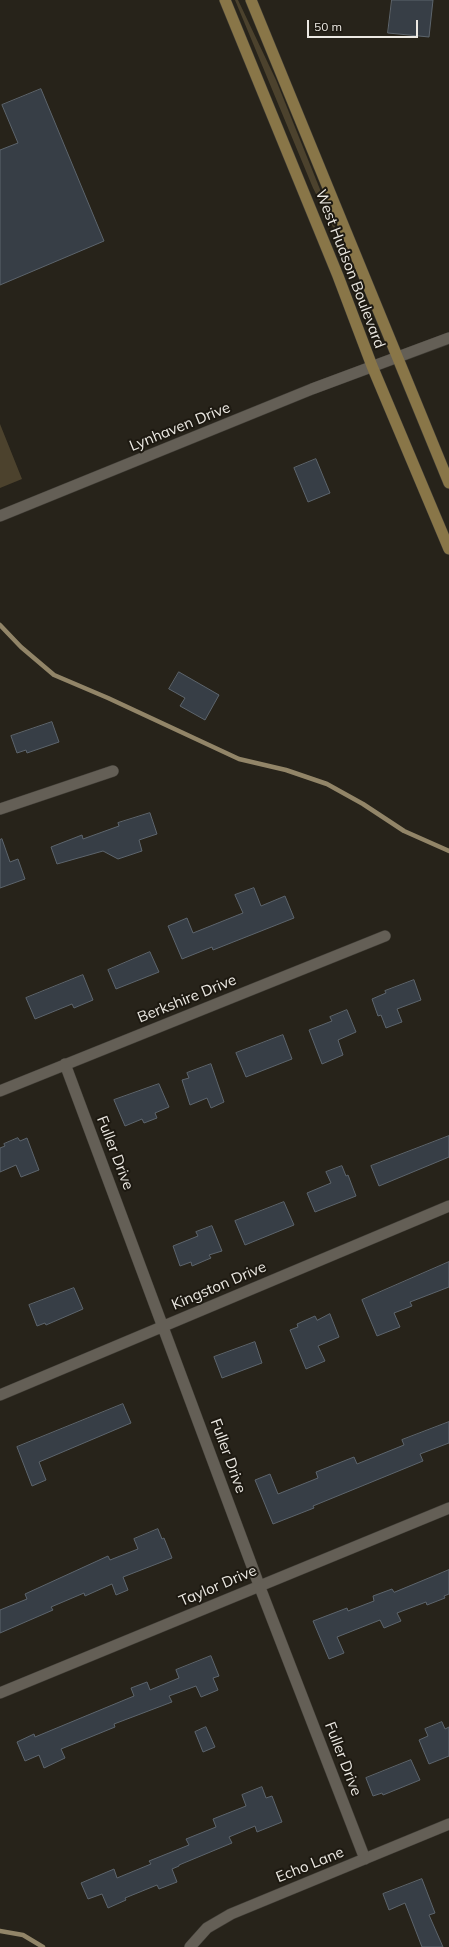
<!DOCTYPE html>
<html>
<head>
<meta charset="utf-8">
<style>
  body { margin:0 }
  #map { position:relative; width:449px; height:1947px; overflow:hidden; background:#27231a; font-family:Mulish,sans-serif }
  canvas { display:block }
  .scale { position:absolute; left:307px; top:20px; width:111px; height:18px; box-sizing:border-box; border:2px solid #ece9e3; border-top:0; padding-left:5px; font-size:12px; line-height:14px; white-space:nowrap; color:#ece9e3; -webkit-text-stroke:3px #1d1911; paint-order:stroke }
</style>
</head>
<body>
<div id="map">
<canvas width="449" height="1947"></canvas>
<div class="scale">50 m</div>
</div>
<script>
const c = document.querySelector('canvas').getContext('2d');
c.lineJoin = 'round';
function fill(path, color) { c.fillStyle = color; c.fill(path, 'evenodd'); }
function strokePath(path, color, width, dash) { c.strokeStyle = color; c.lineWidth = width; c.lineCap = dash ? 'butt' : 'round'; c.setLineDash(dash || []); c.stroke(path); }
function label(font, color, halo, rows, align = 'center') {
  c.font = font + ' Mulish,sans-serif'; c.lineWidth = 4; c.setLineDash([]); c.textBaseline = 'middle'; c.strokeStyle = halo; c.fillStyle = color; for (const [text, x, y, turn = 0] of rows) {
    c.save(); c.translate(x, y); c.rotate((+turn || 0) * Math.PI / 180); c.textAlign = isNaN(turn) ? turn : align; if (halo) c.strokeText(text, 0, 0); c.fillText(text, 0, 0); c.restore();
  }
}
fill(new Path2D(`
  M235,0H238L276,80L340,239H339L313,188Z
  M0,424L22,479L0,488Z`), '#4c422d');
strokePath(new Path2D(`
  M0,625L21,647L54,675L108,698L239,759L286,770L327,784L363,804L404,831L449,851
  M0,1931L23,1935L43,1947`), '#928568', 4.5);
const building = new Path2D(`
  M392,0H433L429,37L388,33Z
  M41,89L104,241L0,285V150L18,143L2,105Z
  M316,459L330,493L308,502L294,468Z
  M179,672L219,695L205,720L180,706L185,698L169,689Z
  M52,722L59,742L27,753L26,750L17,753L11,736Z
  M150,813L157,834L139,840L142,851L118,859L103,851L57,864L51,847L82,835L83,839L119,826L118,823Z
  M2,839L10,862L18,859L25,879L0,888V840Z
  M254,888L261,906L285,896L294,918L213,950L212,947L182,959L168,926L187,918L193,933L243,913L235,895Z
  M150,952L159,972L116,989L108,970Z
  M83,975L93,1000L74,1008L72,1004L35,1019L26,998Z
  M414,980L421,1000L397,1009L402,1022L386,1028L381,1015L378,1016L372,999L386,993L385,991Z
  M347,1010L356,1032L338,1040L343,1055L322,1064L309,1030L332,1021L330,1017Z
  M283,1035L292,1059L246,1077L236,1053Z
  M211,1064L224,1102L211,1108L207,1098L190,1105L182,1080L189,1078L187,1073Z
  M159,1084L169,1107L155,1113L157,1118L144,1123L142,1119L125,1126L114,1100Z
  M449,1136V1157L379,1186L371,1166Z
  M18,1138L20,1141L27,1138L39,1170L21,1177L16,1165L0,1172V1148L5,1146L4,1144Z
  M342,1166L346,1176L348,1175L356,1196L315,1212L307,1193L331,1183L326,1172Z
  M284,1202L294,1225L245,1245L235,1221Z
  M212,1226L222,1251L209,1255L211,1258L192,1266L191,1262L180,1266L173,1246L198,1236L196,1232Z
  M449,1262V1287L410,1302L412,1306L394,1313L400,1327L377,1336L362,1300Z
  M74,1288L83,1309L46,1325L45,1323L37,1326L29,1305Z
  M330,1314L339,1337L318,1346L325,1361L306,1369L290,1330L298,1327L297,1324L315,1316L317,1320Z
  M255,1342L262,1363L222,1378L214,1357Z
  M123,1404L131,1423L39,1462L46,1480L32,1486L17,1447Z
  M449,1422V1443L420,1454L423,1461L313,1506L314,1508L273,1524L255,1480L270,1474L278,1494L318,1478L316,1472L354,1457L357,1464L404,1445L402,1440Z
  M158,1529L162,1539L164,1538L172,1558L123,1577L128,1590L116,1595L112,1584L85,1596L84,1593L51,1607L53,1610L0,1633V1610L27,1599L25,1594L108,1556L110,1560L138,1549L134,1539Z
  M449,1570V1594L444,1596L445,1598L427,1605L426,1602L397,1613L401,1621L384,1628L380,1620L337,1637L344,1653L329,1659L313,1621L347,1608L348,1611L374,1601L373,1596L392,1589L394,1592Z
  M211,1656L219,1676L213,1678L218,1690L201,1697L196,1686L169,1696L172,1702L114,1724L115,1727L61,1749L65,1758L44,1768L39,1755L25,1761L17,1742L34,1734L35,1737L134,1696L131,1688L147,1682L150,1690L179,1678L176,1670Z
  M442,1722L445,1729L449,1727V1756L429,1764L419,1740L428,1736L425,1729Z
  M206,1727L215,1747L203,1752L195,1732Z
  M411,1760L420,1780L383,1795L382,1793L373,1796L366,1778Z
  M262,1787L266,1798L272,1796L282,1822L257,1832L255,1826L229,1837L232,1843L179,1865V1866L172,1869L177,1882L159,1889L157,1885L125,1898L126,1900L108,1908L102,1894L88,1899L81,1883L114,1869L117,1878L151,1864L149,1861L189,1845L186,1839L216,1827L213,1819L246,1806L242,1795Z
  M422,1879L435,1913L429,1915L443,1947H422L405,1903L389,1910L383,1894Z`);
fill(building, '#373e46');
strokePath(building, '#5d656d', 1);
const minor = new Path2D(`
  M0,516L312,389L449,338
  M0,809L113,771
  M65,1064L259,1585L365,1859
  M0,1091L385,936
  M0,1395L449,1206
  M0,1693L449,1508
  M190,1947L207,1928L231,1914L449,1824`);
const secondary = new Path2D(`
  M225,0L338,276L372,366L449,549
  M251,0L449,483`);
strokePath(minor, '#403d36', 12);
strokePath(secondary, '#403d36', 12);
strokePath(minor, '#645f56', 11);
strokePath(secondary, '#897648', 11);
label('15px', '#ece9e3', '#1d1911', [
  ["West Hudson Boulevard",350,269,69],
  ["Lynhaven Drive",180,427,-22],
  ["Berkshire Drive",187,999,-22],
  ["Fuller Drive",115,1153,69],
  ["Kingston Drive",219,1286,-23],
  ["Fuller Drive",228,1456,70],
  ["Taylor Drive",218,1586,-23],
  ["Fuller Drive",343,1759,69],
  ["Echo Lane",310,1865,-22]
]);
</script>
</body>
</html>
